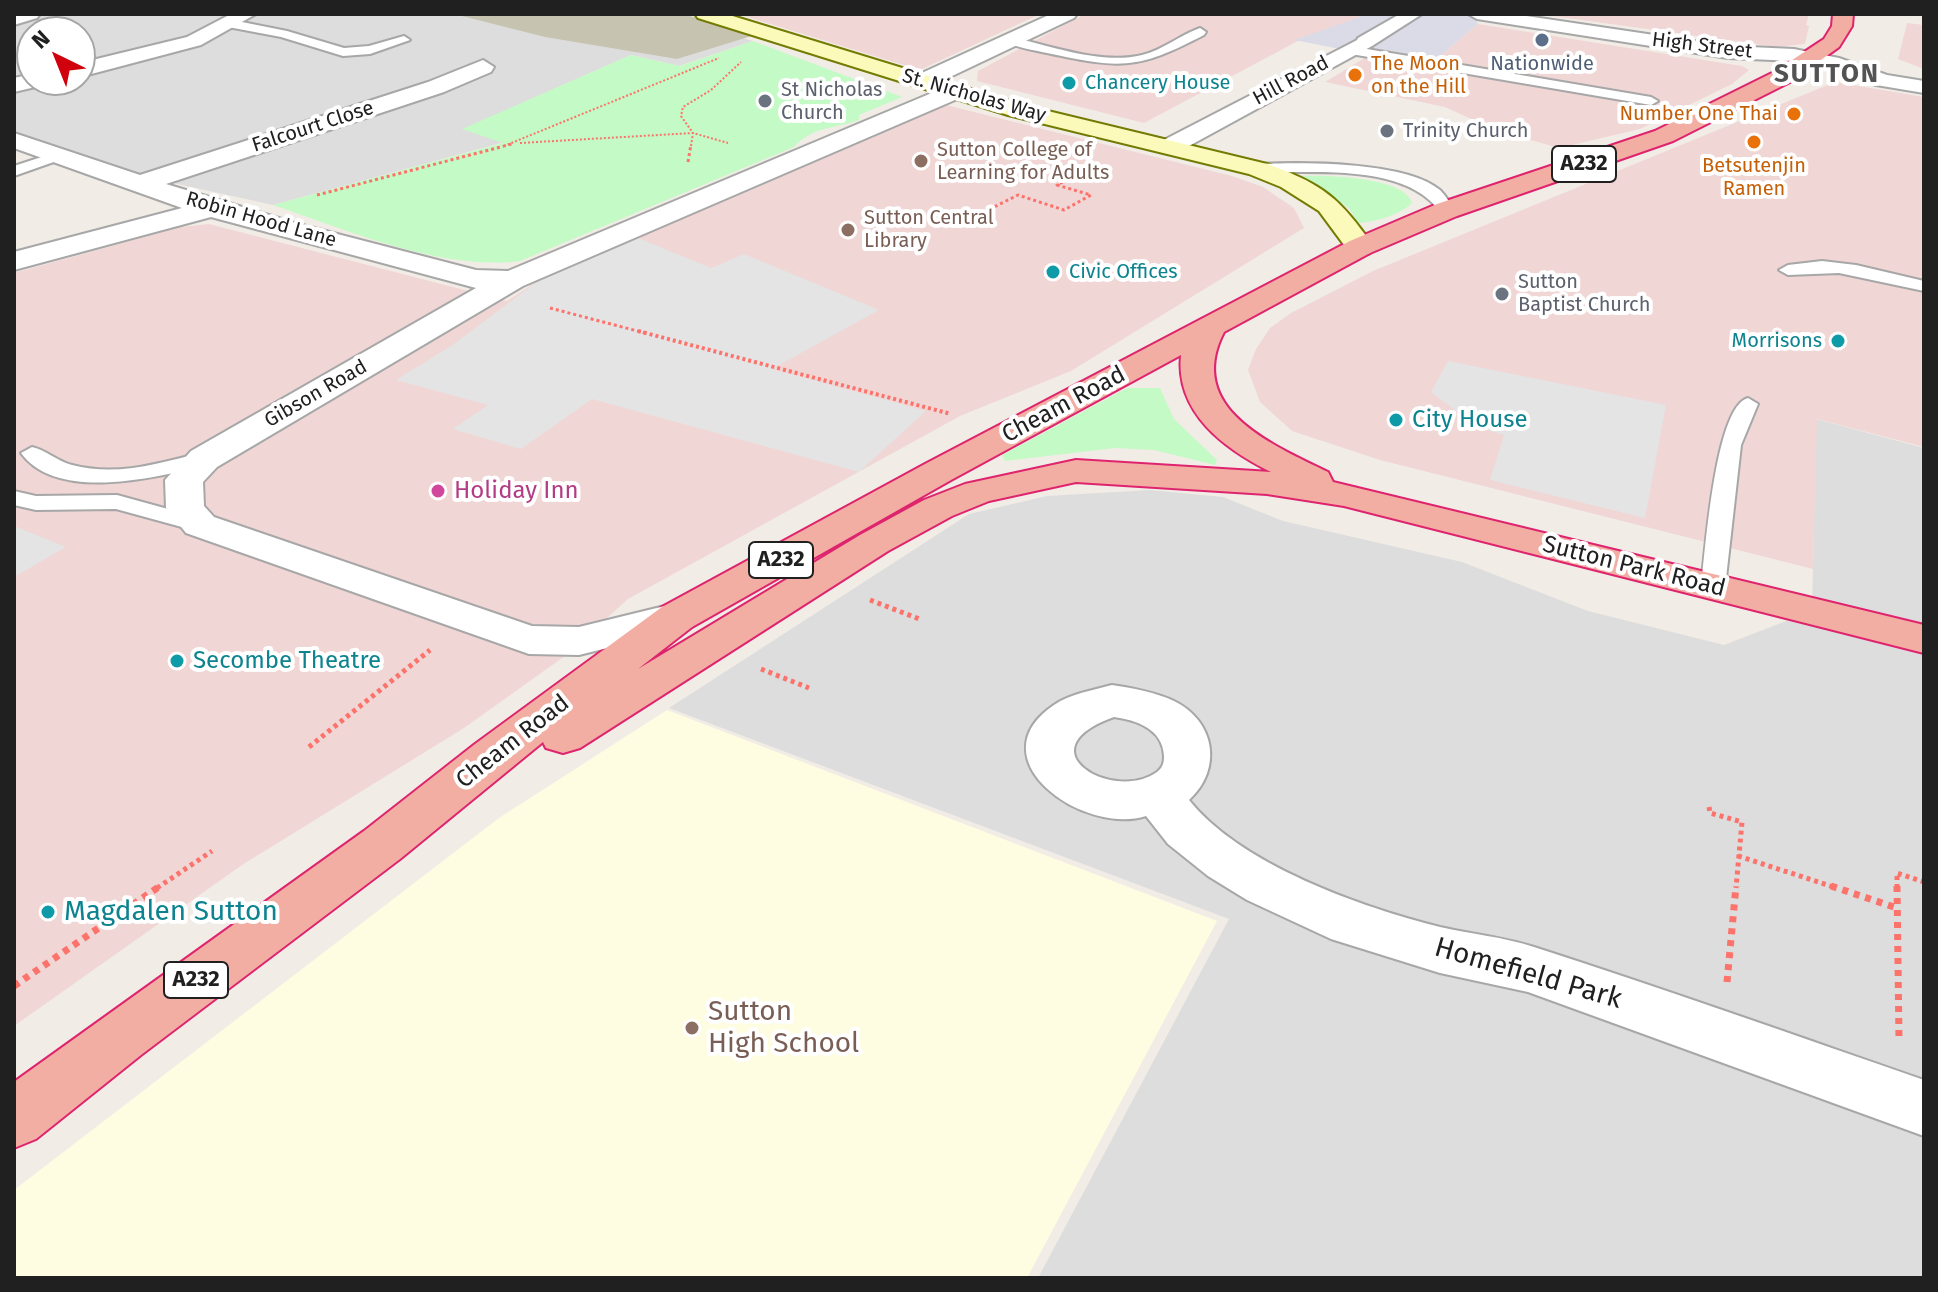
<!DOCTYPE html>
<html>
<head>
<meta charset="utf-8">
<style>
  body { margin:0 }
  #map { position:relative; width:1938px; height:1292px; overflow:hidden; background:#f1ede6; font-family:"Fira Sans",sans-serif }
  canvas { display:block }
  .frame { position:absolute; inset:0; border:16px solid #202020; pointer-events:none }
  .north { position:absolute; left:16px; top:16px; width:80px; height:80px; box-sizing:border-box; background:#fff; border:2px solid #a6a6a6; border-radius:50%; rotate:317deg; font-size:22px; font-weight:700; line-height:32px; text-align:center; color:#202020 }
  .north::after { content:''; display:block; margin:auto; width:28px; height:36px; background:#d0000c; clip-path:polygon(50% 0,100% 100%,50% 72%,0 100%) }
</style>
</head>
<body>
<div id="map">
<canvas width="1938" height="1292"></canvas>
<div class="frame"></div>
<div class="north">N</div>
</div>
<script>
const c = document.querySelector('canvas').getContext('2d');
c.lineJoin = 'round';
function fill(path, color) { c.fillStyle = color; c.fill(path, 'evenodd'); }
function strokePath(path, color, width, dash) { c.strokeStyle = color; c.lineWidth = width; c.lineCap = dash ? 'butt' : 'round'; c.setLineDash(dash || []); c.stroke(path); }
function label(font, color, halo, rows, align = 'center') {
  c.font = font + ' "Fira Sans",sans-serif'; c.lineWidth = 8; c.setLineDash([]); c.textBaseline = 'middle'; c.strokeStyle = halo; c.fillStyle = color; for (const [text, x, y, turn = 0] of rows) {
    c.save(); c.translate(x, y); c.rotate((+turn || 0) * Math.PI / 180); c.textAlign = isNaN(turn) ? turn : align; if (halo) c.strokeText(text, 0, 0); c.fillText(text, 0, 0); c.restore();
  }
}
fill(new Path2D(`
  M14,14H612L673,17L753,41L679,66L631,55L464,129L505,142L273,205L14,148ZM32,32H80V80H32Z
  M1816,419L1924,448V1278H1038L1229,919L669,708L969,514L1047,496L1150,490L1223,497L1283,521L1462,562L1588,611L1724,645L1812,611Z`), '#dedddd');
fill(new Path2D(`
  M738,14H1040L920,70Z
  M1085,14H1369L1298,41L1144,123L977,81L978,71Z
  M1538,14H1809L1806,25L1809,26L1805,44L1777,47Z
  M1907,23L1924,25V69L1898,59Z
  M1478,24L1742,66L1749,70L1732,84L1640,129L1559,148L1495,130L1445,107L1325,82L1368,56L1434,61Z
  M1835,82L1924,97V447L1817,419L1813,569L1380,460L1292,431L1260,402L1248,370L1256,349L1270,328L1291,313L1373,271Z
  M942,104L1232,176L1263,187L1294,208L1304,228L1071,371L960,416L628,599L565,656L464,728L242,865L14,1026V273L181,227L209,224L507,301L542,278Z`), '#f1d6d6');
fill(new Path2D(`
  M667,710L1217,921L1027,1278H14V1190L499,818Z`), '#fffde1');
fill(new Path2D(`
  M454,14H683L755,35L677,59L545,37Z`), '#c6c4b1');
fill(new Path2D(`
  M753,41L902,97L859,115V120C834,129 813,126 794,147L520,261C441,271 347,230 273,205L503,143L462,129L631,55L680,66Z
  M1298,176C1322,175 1405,176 1412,203C1400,215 1375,222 1358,223L1349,208Z
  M1127,388H1160L1174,419L1217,460L1215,465L1154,450L1115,448L1005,461L1002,455Z`), '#c4fac5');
fill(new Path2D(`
  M638,238L711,268L744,254L879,310L772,369L926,411L859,472L592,399L521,449L453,429L488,405L396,380L451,346L542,278Z
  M1448,361L1666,405L1645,518L1490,480L1504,435L1466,424L1468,420L1431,392Z
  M14,526L66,547L14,577Z`), '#e4e4e4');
fill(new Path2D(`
  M1369,14H1473L1478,24L1434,61L1367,48L1340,49L1294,40Z`), '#dadbe7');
const service = new Path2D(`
  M232,20L287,31L344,48L369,46L404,36L410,40L370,54L343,56L281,37L228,27V21Z
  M1200,28L1206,32L1204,35C1137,70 1121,69 1047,53C1034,50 1016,48 1005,41L1011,37C1051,46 1102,65 1142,55C1163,50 1180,35 1200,28Z
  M1349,46L1651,97L1658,101L1651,105L1345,53L1343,50Z
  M60,151L67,155L65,158L14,176V166Z
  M1258,164C1302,162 1406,161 1440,190C1446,196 1450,203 1455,210L1453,213H1441C1412,171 1344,172 1296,172C1282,172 1267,175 1253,172L1250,169Z
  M1822,261L1856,265L1924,281V291L1839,273L1788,275L1779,270L1788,265Z
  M1748,398L1758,404L1741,445L1725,587L1722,592H1704L1701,587C1705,554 1715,406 1748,398Z
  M32,447C46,450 57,461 72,465C117,477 160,463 204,452L215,459L212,464C162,476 58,504 21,453Z
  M14,491L36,496L117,495L208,520L212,525L208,530L200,532L116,509L36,510L14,505Z`);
const pedestrian = new Path2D(`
  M1400,14H1422L1372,46H1358L1356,42L1358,38Z
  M1468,14H1513L1728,46L1794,49L1839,58L1887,75L1924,81V93L1876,85L1827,67L1794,61L1728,58L1477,19Z`);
const minor = new Path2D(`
  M14,14H40L37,18L14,25Z
  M231,14H256L201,45L80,77V63L187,37Z
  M1051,14H1077L1074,18L929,87L921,89L910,82L913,77Z
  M1365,36L1375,42L1372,46L1178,152H1160L1157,147L1160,142Z
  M483,60L494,67L491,72L444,92L166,184L295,223L476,270L508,271L946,87H962L965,92L962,97L523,286L217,467L203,482L204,506L214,517L532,626L579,627L677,603L692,607L698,617L692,627L579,655L529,654L186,533L166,508L165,480L191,451L476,288L211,217L14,270V252L182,208L14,148V133L140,175L428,82Z
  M32,74V80H47L44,85L14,92V78Z
  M1112,685C1132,688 1155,692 1174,701C1215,721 1223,769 1189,800C1241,865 1361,907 1440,927C1471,934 1504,937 1534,947C1665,989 1794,1035 1924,1080V1136L1528,992L1440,973L1331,939L1247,900L1208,876L1168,844L1146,816C1084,836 974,759 1054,705C1069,694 1094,690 1112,685ZM1114,717C1136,720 1163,729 1164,756C1164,763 1163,767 1157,772C1114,803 1021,750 1114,717Z`);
const secondary = new Path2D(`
  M695,14H726L1023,105L1267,164C1323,184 1340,198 1374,247L1370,253L1360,256L1350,253L1319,211L1281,187L1249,174L1008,115L698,18Z`);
const trunk = new Path2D(`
  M1833,14H1853L1852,26L1839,47L1790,82L1673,141L1457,216L1370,253L1224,332C1184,409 1273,445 1328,472L1333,482L1924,625V653L1344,506L1267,494L1076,482L989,501L952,516L888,551L580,748L563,753L546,748L543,742L400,859L141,1055L36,1139L14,1148V1082L364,831L475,744L662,607L925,464L1350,241L1437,204L1655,131L1774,72L1824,39L1832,26ZM1181,355C1175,413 1225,449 1271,472L1076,460L965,484L924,500L860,535L638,669L692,627L951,480Z`);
strokePath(service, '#a7a7a7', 4);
strokePath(pedestrian, '#a7a7a7', 4);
strokePath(minor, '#a7a7a7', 4);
strokePath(secondary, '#747b03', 4);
strokePath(trunk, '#de246e', 4);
strokePath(new Path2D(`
  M520,143L693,133L728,143
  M504,146L719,58
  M691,146L693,133L681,116L683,107L711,90L741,62`), '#fc736c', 2, [2, 2]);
strokePath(new Path2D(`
  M688,162L691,144
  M317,195L512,144
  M984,212L1018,195L1064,210L1091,195L1057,185L1089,168
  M550,308L645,333`), '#fc736c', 3, [3, 3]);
strokePath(new Path2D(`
  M638,331L951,414`), '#fc736c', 4, [3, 3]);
strokePath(new Path2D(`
  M870,600L922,620
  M761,669L809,688
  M309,747L430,650
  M1709,807L1710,813L1742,822L1736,888
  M1738,856L1837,888
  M157,888L212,851
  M1897,888V873L1924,882`), '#fc736c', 5, [4, 4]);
strokePath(new Path2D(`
  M1831,886L1897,908
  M1897,886L1899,1040
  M1727,982L1736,886
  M14,986L160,886`), '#fc736c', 7, [6, 6]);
fill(service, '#fff');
fill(pedestrian, '#fff');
fill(minor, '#fff');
fill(secondary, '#fbfaba');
fill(trunk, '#f2aea2');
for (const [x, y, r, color] of [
  [1542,40,8,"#5c6f8a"],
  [1355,75,8,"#e8710a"],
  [1069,83,8,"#0f9aa8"],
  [765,101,8,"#6b7280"],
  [1794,114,8,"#e8710a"],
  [1387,131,8,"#6b7280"],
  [1754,142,8,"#e8710a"],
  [921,161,8,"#8d6e63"],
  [848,230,8,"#8d6e63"],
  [1053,272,8,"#0f9aa8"],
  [1502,294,8,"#6b7280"],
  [1838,341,8,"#0f9aa8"],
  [1396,420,8,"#0f9aa8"],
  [438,491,8,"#d1479c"],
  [177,661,8,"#0f9aa8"],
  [48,912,8,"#0f9aa8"],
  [692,1028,8,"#8d6e63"]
]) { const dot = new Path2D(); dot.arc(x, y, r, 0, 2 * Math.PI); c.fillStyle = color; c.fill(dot); strokePath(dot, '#fff', 3); }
label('20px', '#202020', '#fff', [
  ["High Street",1702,46,7],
  ["Hill Road",1291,81,-28],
  ["St. Nicholas Way",974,96,16],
  ["Falcourt Close",313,127,-18],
  ["Robin Hood Lane",261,220,16],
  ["Gibson Road",316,394,-30]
]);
label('20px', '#c56008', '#fff', [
  ["The Moon",1371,64],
  ["on the Hill",1371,87],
  ["Number One Thai",1778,114,"right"],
  ["Betsutenjin",1754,166,"center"],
  ["Ramen",1754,189,"center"]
], 'left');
label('20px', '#4e5e75', '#fff', [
  ["Nationwide",1542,64]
]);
label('20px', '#0d838f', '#fff', [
  ["Chancery House",1085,83],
  ["Civic Offices",1069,272],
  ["Morrisons",1822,341,"right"]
], 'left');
label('20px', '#5b616d', '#fff', [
  ["St Nicholas",781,90],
  ["Church",781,113],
  ["Trinity Church",1403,131],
  ["Sutton",1518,282],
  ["Baptist Church",1518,305]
], 'left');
label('20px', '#785e54', '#fff', [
  ["Sutton College of",937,150],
  ["Learning for Adults",937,173],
  ["Sutton Central",864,218],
  ["Library",864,241]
], 'left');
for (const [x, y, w] of [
  [1584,164,64],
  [781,560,64],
  [196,980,64]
]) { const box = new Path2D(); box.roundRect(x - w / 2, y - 18, w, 36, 6); c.fillStyle = '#fff'; c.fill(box); strokePath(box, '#202020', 2); }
label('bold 22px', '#202020', null, [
  ["A232",1584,164],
  ["A232",781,560],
  ["A232",196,980]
]);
label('24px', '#202020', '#fff', [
  ["Cheam Road",1064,405,-28],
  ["Sutton Park Road",1634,567,14],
  ["Cheam Road",513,742,-38]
]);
label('24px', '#0d838f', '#fff', [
  ["City House",1412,420],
  ["Secombe Theatre",193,661]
], 'left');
label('24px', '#b23c85', '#fff', [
  ["Holiday Inn",454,491]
], 'left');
c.letterSpacing = '2px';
label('bold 26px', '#535353', '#fff', [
  ["SUTTON",1827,75]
]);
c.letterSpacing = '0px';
label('28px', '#0d838f', '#fff', [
  ["Magdalen Sutton",64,912]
], 'left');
label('28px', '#202020', '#fff', [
  ["Homefield Park",1528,974,16]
]);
label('28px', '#785e54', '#fff', [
  ["Sutton",708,1012],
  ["High School",708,1044]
], 'left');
</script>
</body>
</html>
